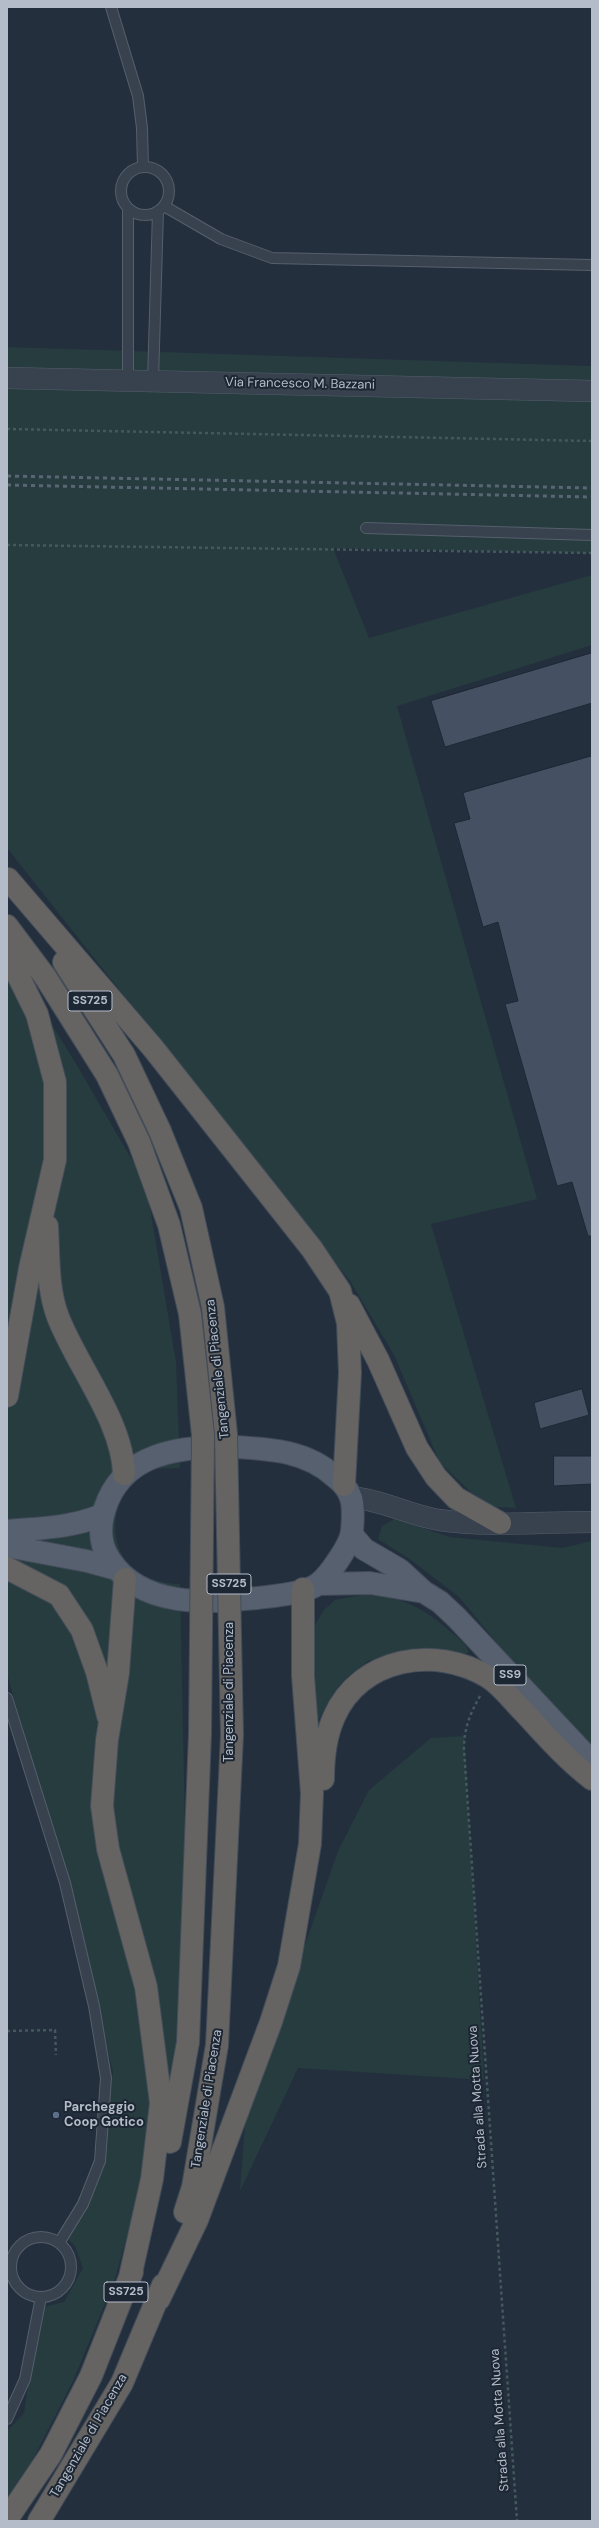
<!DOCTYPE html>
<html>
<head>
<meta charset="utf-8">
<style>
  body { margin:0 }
  #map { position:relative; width:599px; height:2528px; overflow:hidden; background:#242f3e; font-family:"DM Sans",sans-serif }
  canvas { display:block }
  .frame { position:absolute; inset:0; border:8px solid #b4bcc9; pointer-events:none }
</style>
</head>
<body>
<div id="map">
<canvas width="599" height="2528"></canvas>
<div class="frame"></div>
</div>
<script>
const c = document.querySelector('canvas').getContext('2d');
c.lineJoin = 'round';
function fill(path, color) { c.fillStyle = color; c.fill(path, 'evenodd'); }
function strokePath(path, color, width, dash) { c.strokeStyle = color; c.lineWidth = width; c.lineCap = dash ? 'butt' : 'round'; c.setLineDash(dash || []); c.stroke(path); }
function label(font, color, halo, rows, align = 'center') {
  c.font = font + ' "DM Sans",sans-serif'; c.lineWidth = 4; c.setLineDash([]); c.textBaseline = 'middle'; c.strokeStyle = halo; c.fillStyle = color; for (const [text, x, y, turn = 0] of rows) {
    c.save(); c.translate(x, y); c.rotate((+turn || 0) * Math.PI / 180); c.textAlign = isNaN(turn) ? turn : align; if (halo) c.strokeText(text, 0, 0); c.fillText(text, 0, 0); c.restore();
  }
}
fill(new Path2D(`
  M7,347L592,366V553L333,548L369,638L592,575V645L397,706L537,1199L431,1224L516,1508L495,1507L471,1492L440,1463L394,1355L350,1281L7,848Z
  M7,952L75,1062L146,1184L176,1362L180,1468C172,1469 157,1467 150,1471C113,1488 105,1535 129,1566C138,1578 166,1584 180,1584L188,1977L170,2082L114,2282L73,2381L32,2461L7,2498V2431L24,2413L40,2308L64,2302L83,2268L75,2246L61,2232L99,2158L113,2072L82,1944L7,1674Z
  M395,1519L450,1537L562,1548L592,1541V1748L516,1666L459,1597L411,1560L378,1539L382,1526Z
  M363,1595C402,1596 424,1608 452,1633C459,1638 464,1643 469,1651L466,1655L415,1648L368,1661L346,1678L334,1692L318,1721L314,1716L313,1628L324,1610L335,1600Z
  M464,1736L484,2080L298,2068L240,2191L246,2113L338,1851L369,1790L431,1738Z`), '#263c3f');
const building = new Path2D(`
  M592,653V703L445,747L431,701Z
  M592,756V1236H588L572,1182L557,1186L505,1004L518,1001L498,922L483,927L454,823L470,819L463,793Z
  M582,1389L589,1415L540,1429L534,1403Z
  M554,1456H592V1484L554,1486Z`);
fill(building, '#455162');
strokePath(building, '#1f2835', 1);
const service = new Path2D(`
  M111,7L138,96L142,128L143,167
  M121 191a24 24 0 1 1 48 0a24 24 0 1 1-48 0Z
  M164,206L221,239L272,258L592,265
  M128,380V209
  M153,381L158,211
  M366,528L592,535
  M7,1698L65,1883L94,2006L106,2078L100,2161L83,2204L59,2243
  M11 2267a30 30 0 1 1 60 0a30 30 0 1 1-60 0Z
  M7,2419L25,2379L41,2297`);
const minor = new Path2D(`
  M7,378L592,391
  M351,1497C382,1500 409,1515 439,1520C489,1527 542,1522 592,1522`);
const primary = new Path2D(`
  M218,1446C260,1449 303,1447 335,1477C342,1482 348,1489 351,1498C354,1508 353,1520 352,1531C351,1544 329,1576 318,1584C305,1594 273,1596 257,1598C206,1603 142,1608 110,1560C97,1541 100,1519 108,1500C128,1454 175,1449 218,1446Z
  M7,1531C40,1528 71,1528 102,1515
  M352,1535L364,1549L400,1570L424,1592
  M7,1546L87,1561L116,1569
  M318,1584L370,1583L424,1592L440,1602L457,1618L592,1762`);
const trunk = new Path2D(`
  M8,879L153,1048L312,1249L340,1291L348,1323L350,1373L344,1485
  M7,926L46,978L107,1075L139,1142
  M7,953L37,1014L55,1082V1160L30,1268L7,1396
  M64,962L124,1055L160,1131
  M47,1226C49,1257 47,1288 58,1317C77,1366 123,1422 124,1474
  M349,1305L378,1360L417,1448L436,1477L456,1498L500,1523
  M7,1568L59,1595L82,1630L97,1672L108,1716
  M125,1579L118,1673L107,1740L102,1806L108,1849L146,1987L161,2103L152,2179L128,2286
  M323,1779C323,1757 325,1737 334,1717C360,1657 436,1645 488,1677C502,1686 512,1700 523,1711C545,1735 566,1759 592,1779
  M170,2142L188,2042
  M185,2212L193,2187L217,2045
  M159,2299L197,2220L271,2022L289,1966L310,1844L312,1793L303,1676V1589
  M7,2519L51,2454L91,2376L132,2272
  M39,2521L122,2383L163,2285`);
strokePath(service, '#565f6c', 12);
strokePath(minor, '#565f6c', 22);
strokePath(primary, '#414a57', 24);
strokePath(trunk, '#434c59', 24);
strokePath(new Path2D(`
  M7,429L592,441
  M7,545L592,553
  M480,1696C470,1714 464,1728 464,1749L517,2521
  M7,2031L55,2030L56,2055`), '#44595c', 2.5, [3, 3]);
strokePath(service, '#38414e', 10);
strokePath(minor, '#38414e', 21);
strokePath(primary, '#56606e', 22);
strokePath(trunk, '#656462', 22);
strokePath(new Path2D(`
  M7,476L592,488
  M7,485L592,497`), '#5a6575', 3, [4, 4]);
const trunkBridge = new Path2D(`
  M160,1131L191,1208L213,1307L226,1434L232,1735L217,2045
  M139,1142L169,1225L190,1314L203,1435L200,1734L188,2042`);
strokePath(trunkBridge, '#434c59', 24, []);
strokePath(trunkBridge, '#656462', 22);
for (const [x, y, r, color] of [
  [56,2115,4,"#5c6f8a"]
]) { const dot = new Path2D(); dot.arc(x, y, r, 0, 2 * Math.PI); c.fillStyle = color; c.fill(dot); strokePath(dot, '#1d2633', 1.5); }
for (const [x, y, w] of [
  [90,1001,44],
  [229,1584,44],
  [510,1675,32],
  [126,2292,44]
]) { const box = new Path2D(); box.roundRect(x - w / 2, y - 10, w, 20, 3); c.fillStyle = '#1d2633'; c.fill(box); strokePath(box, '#b4bcc9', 1); }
label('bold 12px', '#b4bcc9', null, [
  ["SS725",90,1001],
  ["SS725",229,1584],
  ["SS9",510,1675],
  ["SS725",126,2292]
]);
label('13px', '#b4bcc9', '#1d2633', [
  ["Via Francesco M. Bazzani",300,384,1],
  ["Tangenziale di Piacenza",218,1369,-96],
  ["Tangenziale di Piacenza",230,1692,-90],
  ["Strada alla Motta Nuova",478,2097,-94],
  ["Tangenziale di Piacenza",207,2099,-81],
  ["Strada alla Motta Nuova",500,2420,-94],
  ["Tangenziale di Piacenza",89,2436,-60]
]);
label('bold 13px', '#b4bcc9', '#1d2633', [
  ["Parcheggio",64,2108],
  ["Coop Gotico",64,2123]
], 'left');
</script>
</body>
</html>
